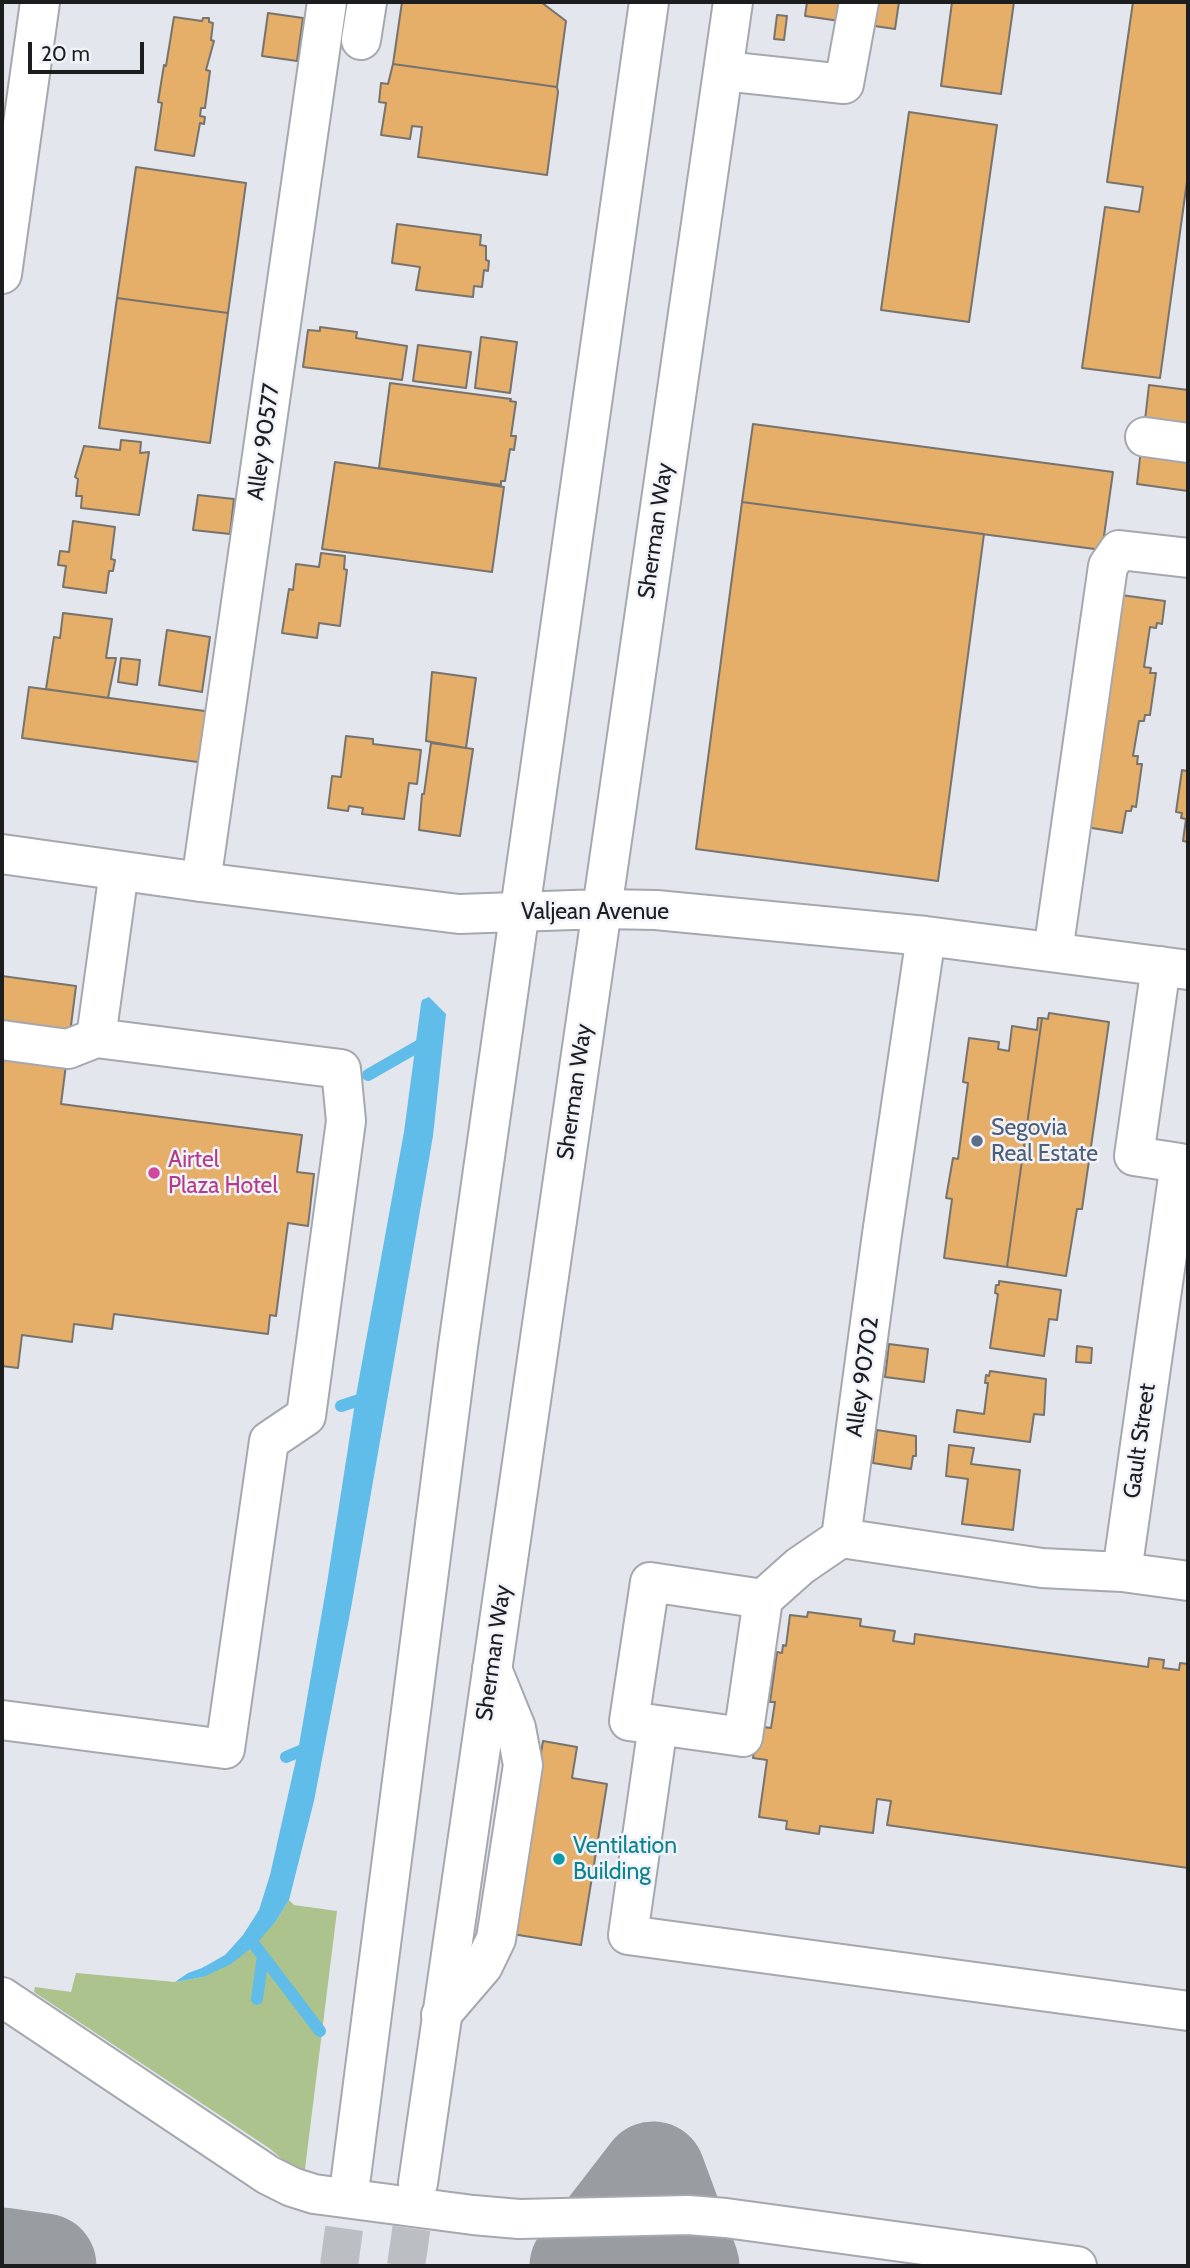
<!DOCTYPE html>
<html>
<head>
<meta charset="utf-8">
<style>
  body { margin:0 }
  #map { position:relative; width:1190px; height:2268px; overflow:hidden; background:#e3e6ec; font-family:Cabin,sans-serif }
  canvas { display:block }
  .frame { position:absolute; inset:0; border:4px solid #1c1d1f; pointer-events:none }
  .scale { position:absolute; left:28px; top:42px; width:116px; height:32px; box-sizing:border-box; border:4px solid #1c1d1f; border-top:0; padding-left:9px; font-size:21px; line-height:24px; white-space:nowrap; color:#1c1d1f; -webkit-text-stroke:5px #f0f3f9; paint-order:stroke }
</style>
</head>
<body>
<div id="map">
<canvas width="1190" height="2268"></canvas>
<div class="frame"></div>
<div class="scale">20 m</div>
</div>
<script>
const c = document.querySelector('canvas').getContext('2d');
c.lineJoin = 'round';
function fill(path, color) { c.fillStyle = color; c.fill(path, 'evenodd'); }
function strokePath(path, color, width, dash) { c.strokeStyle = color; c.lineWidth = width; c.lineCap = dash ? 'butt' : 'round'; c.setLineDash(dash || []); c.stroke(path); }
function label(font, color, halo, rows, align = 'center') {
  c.font = font + ' Cabin,sans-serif'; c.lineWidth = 5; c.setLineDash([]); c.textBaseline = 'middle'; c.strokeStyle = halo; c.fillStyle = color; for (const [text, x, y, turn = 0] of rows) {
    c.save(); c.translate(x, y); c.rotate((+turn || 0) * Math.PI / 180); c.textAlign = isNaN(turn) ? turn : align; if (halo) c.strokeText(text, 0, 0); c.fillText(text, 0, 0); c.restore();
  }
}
fill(new Path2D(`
  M289,1900L294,1905L337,1911L304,2177L269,2148L34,1992L35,1987L71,1992L76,1973L175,1982L203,1977L276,1921Z`), '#acc38e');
fill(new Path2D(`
  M429,997L446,1014L433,1136L351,1608L314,1801L289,1900L276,1921L256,1944L231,1964L203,1977L175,1982L188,1973L202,1968L225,1955L243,1935L259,1910L270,1875L298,1751L327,1583L357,1390L404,1132L421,1004L422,1000Z`), '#60bce8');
strokePath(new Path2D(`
  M368,1075L429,1040
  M341,1406L371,1396
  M286,1757L310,1747
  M252,1936L253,1943L320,2031
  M257,1999L263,1956`), '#60bce8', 12);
strokePath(new Path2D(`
  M653,2174L687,2266
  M2,2260L44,2266
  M582,2266L653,2174`), '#999ca0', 105);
const building = new Path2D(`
  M402,2H541L566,21L557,87L393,64Z
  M807,2H899L895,29L805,16Z
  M952,2H1014L1001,94L941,86Z
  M1133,2H1188V174L1160,378L1082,368L1105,207L1139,212L1143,187L1107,182Z
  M268,13L303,18L297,61L262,56Z
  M777,15L787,16L784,40L774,39Z
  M174,17L202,21L203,18H209V22L213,23L211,40L214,41L206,70L210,71L205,108H201L200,116L205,117L204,124L200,123L194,156L155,150L162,103L158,102L164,65L166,66Z
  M393,64L557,87L558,92L547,175L418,157L422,127L412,126L410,139L381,135L386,103L379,102L381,83L388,84Z
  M909,112L997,125L969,322L881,310Z
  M136,167L246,183L228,313L117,298Z
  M397,224L481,235L480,245L486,246V260L489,261L488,271L484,270L482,287L474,286L473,297L416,290L420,267L392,263Z
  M117,298L228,313L210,443L99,428Z
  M320,327L357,332L356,338L407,346L402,380L303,367L308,330L320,331Z
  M481,337L517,342L510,393L475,388Z
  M418,345L471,352L466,388L413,381Z
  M390,383L511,399L510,401L516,402L511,436H516L514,450L510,449L505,481H501V485L379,468Z
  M1149,385L1188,390V426L1145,420Z
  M753,424L1113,472L1102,550L742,502Z
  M121,440L141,442L140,453L149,452L139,515L81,508L82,496H76L78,479L75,477L84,446L120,450Z
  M1141,449L1188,456V491L1137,484Z
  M335,462L504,487L492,572L322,549Z
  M198,495L234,499L230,534L193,530Z
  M742,502L984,534L938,881L696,849Z
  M73,521L115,527L111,559L115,560L113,571H109L106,593L63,587L66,566L58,565L60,551L69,552Z
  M321,553L345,556L344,569L347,570L340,626L319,623L317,638L282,633L289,589L293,590L296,564L319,567Z
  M1114,594L1165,601L1162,624L1157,623L1156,628L1150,627L1144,667L1151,668L1150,673H1156L1150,715H1145L1144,721H1139L1133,756H1138L1137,764H1142L1136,807L1132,806L1131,811H1126L1122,833L1080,826Z
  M63,613L112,619L106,658H116L108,698L46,689L54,637L60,638Z
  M167,630L210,637L202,692L159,685Z
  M121,658L140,660L137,685L118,682Z
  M432,672L476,678L466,748L426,741Z
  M29,687L212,712L205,763L22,738Z
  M346,736L373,739V744L421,750L417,784L409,783L404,819L362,814L363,808L349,806L348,811L328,808L332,776L341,777Z
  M431,743L473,749L460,836L419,830L422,794H424Z
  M1188,765V842L1183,841L1186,819L1181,818L1182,813L1176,812L1182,770L1187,771Z
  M2,976L76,986L61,1104L302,1135L297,1172L314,1174L308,1226L288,1223L276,1316L270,1315L268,1334L114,1314L112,1329L74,1324L72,1342L22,1335L18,1368L2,1366Z
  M1049,1013L1109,1022L1082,1209H1077L1066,1276L1007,1267L1042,1018L1048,1019Z
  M1038,1018H1042L1007,1267L944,1258L952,1199L946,1198L953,1158L958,1159L968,1083L963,1082L969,1038L999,1042L998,1049L1009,1051L1012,1026L1037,1030Z
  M999,1281L1061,1290L1057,1320L1049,1319L1044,1356L990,1348L998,1294L995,1293L996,1285H999Z
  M889,1344L928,1349L924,1382L885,1377Z
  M1077,1346L1092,1348L1091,1363L1076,1362Z
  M990,1371L1046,1379L1044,1415L1034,1414L1030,1442L954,1432L957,1410L984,1414L988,1383H985L986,1375L989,1376Z
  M877,1430L916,1436V1456H913L911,1469L873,1463Z
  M949,1445L974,1448L971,1464L1020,1470L1013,1530L962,1524L968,1479L946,1476Z
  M808,1612L861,1619L860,1626L895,1631L893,1641L914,1644L915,1634L1148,1667L1149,1658L1164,1660L1163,1668L1179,1670L1180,1663L1188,1664V1868L887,1825L891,1801L877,1799L873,1833L820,1826L819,1834L786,1829L787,1821L759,1817L767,1760L753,1758L757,1726L771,1728L775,1702H770L777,1652L782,1653L783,1645L786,1646L790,1615L807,1617Z
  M543,1741L577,1747L572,1778L607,1784L581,1945L512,1934Z`);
fill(building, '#e5ae69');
strokePath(building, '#77736e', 2);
strokePath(new Path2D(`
  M339,2266L351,2177
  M406,2266L418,2183`), '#bbbec3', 38, [38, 19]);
const minor = new Path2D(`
  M361,40L367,2
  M724,71L844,84L859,2
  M2,274L40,2
  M1145,437L1188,443
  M201,882L327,2
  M601,909L656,910L926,936L1188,970
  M926,936L882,1234L841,1538L1042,1568L1122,1572L1188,1581
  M1053,952L1108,566L1119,550L1188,558
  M2,1040L68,1049L96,1038
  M1122,1572L1180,1163L1134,1156L1161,966
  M763,1599L650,1582L629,1721L743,1737L763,1599L800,1566L841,1538
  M2,1720L225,1749L269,1441L306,1416L346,1121L341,1069L96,1038L119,871
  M658,1725L628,1935L1188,2011
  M2,1997L268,2175L292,2187L314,2194L473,2215L519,2219L688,2215L726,2218L1077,2266
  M441,2015L483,1966L496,1939L523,1765L516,1728L492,1669`);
const major = new Path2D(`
  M2,854L201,882L459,914L601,909
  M351,2177L458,1346L649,2
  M418,2183L733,2`);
strokePath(minor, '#a5a8ae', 42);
strokePath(major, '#a5a8ae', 42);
strokePath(minor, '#fff', 38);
strokePath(major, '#fff', 38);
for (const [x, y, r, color] of [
  [977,1141,7,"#5c6f8a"],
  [154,1173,7,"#d1479c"],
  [559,1859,7,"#0f9aa8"]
]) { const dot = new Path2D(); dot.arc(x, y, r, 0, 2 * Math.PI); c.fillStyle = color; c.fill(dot); strokePath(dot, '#f0f3f9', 2.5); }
label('23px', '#1c1d1f', '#f0f3f9', [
  ["Alley 90577",264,442,-82],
  ["Sherman Way",656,531,-82],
  ["Valjean Avenue",595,912],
  ["Sherman Way",575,1092,-82],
  ["Alley 90702",863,1377,-82],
  ["Gault Street",1140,1441,-82],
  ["Sherman Way",494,1653,-82]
]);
label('23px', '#4e5e75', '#f0f3f9', [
  ["Segovia",991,1128],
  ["Real Estate",991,1154]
], 'left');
label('23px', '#b23c85', '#f0f3f9', [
  ["Airtel",168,1160],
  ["Plaza Hotel",168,1186]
], 'left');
label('23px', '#0d838f', '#f0f3f9', [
  ["Ventilation",573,1846],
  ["Building",573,1872]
], 'left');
</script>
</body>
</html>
